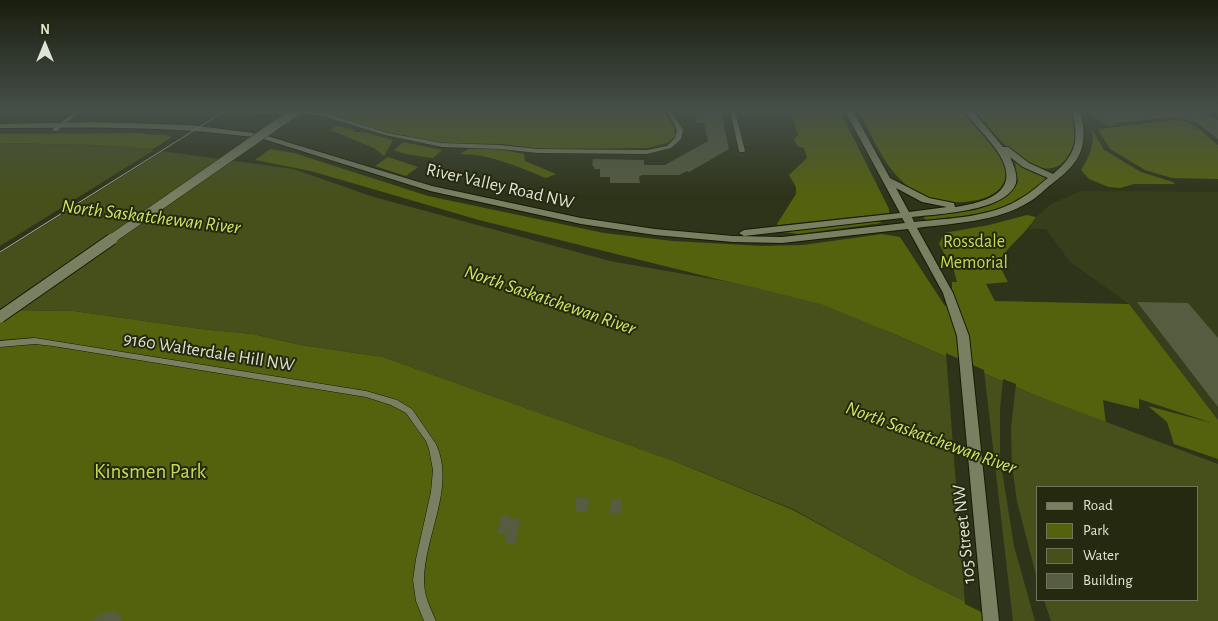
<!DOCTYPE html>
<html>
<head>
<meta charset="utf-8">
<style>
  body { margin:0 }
  #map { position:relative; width:1218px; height:621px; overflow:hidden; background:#2e3419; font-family:"Alegreya Sans",sans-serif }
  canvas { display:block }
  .legend { position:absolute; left:1036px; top:486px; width:162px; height:115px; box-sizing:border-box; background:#24290f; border:1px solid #6f745e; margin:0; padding:6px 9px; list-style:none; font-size:15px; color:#e0e4d4 }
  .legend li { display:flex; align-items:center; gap:10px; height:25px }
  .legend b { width:25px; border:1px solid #6f745e }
  .north { position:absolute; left:20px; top:20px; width:50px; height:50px; -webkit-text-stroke:4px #24290f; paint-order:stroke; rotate:0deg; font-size:14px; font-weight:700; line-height:20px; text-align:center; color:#e0e4d4 }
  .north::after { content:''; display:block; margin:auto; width:18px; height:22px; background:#e0e4d4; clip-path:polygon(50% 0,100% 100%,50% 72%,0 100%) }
</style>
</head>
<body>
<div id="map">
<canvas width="1218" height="621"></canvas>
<ul class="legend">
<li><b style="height:6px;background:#798062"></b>Road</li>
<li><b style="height:14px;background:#54610d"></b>Park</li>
<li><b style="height:14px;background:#47501a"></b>Water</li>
<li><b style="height:14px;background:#555c40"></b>Building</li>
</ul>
<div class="north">N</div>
</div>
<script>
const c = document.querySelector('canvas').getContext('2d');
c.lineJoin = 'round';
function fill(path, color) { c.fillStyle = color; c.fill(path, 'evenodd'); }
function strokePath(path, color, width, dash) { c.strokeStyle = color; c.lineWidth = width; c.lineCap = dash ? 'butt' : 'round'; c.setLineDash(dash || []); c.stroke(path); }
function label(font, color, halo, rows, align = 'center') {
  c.font = font + ' "Alegreya Sans",sans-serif'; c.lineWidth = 4; c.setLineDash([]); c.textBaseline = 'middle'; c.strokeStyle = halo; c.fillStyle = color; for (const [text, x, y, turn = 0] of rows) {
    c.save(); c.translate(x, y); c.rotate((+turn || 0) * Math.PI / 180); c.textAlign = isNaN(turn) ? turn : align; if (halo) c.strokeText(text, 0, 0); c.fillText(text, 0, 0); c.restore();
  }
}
fill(new Path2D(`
  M1081,191L1218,192V420L1129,304L1070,262L1046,229H1029L1036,217L1051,204Z`), '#373e1c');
fill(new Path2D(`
  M306,111H664L674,128L675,136L667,143L648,148L543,149L502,144L442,143L380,131L332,116Z
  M790,111H840L889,209V213L778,225L777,224L796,194V187L789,175L807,158L804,148L797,146L794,139L798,135Z
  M859,111H961C971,123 1006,157 1006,172C1006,206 947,206 925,198C916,194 907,186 900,179C883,163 870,132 859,111Z
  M975,111H1071C1076,126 1080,144 1068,158C1036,193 994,132 975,111Z
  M1174,120C1194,120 1204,134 1218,145V179L1172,178L1145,170L1110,149L1098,129Z
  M335,126L353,129L354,132H364L393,140L384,156L374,148L330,130Z
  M1092,129L1104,150L1141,172L1173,182L1175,184H1134L1120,188L1109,187L1089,179L1081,170C1089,158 1095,143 1092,129Z
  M142,133C152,137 162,132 172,137L153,149L96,145L0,143V134Z
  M403,142L442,150L433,158L405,154L394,150Z
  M270,149L294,153L428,196L604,233L673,241L762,246L803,245L882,234L900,237L945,306L952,295V282H957L954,271L939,244L944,233L989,225L1027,215L1036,217C1025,235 1008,245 998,263L1008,282L986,284L995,301L1129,304L1218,420V459L1174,444L1167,422L1148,406L1212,423L1139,399V409L1103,400L1106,424L1032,394L887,331L737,284L479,220L311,171L255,160Z
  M468,149H499L524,154L525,161L556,174L546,178C518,167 491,154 460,154Z
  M388,157L418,167L406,176L375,166Z
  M1015,162L1047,179L1023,198L1001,208L972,215L926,220L922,216C953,212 1002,214 1018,182Z
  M876,221L882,223L798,234L783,232Z
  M0,310L74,311L201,329L253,334L301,345L383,357L674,461L793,510L911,575L1005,621H0Z`), '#54610d');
fill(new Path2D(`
  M0,143L125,146L293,169L374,197L610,261L741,284L821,304L887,331L1032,394L1218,464V621H1005L911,575L793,509L674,461L383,357L301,345L253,334L201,329L74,311L0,310ZM1037,487H1197V600H1037Z`), '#47501a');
fill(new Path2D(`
  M159,147L168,148L0,253V246Z
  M946,353L984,370L1013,621H999L965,604Z
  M1003,379L1016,384L1011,428L1012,466L1017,501L1037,579V600H1044L1051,621H1035L1014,546L1000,458V409Z`), '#2e3419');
fill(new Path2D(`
  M695,111H721L729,149L689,172L687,171L679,175H642L639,177L640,183H610V177H600V169H594V166H592L593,159L644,160V165H665L708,141L704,123H697Z
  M1100,111H1199L1210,114L1208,115L1218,120V139L1197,123L1174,117L1116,123L1119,125L1107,126L1088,112Z
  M1137,302L1188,303L1218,338V407Z
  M576,498H589L588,512H575Z
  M611,500H622V513H610Z
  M501,516H510V519L520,518L516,544H505V534H497Z
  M112,611L120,615L122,621H91L101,614Z`), '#555c40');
const street = new Path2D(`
  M75,111H81L57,131H53V129Z
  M246,111H287L290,112L287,114L248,113Z
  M298,111L327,114L388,133L442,143L500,145L538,149L647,150L667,146L675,138L677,130L667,111H671L683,130L681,139L671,148L647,154L538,153L500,149L442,147L385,135L326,117L298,113Z
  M730,111H735L745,151L744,152H740L739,151Z
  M35,338L366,391L397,400L412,409L436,444C456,487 424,536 424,581C424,596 430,607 436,621H424L416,601L413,580L416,559L431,492L433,470L429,449L426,441L406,413L391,405L366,397L53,346L35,344L0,347V341Z`);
const secondary = new Path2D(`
  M845,111H853L890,178L929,198L954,203L955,207C997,201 1025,186 992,144C984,133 972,122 965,111H973L1003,147H1008L1029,163L1053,174C1077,154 1079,140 1072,111H1080C1089,146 1081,162 1053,183C1045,189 1038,197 1029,202C997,222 954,223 917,228L953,293L969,336L999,621H983L957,336L943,293L908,229L782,243L733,242L655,235L581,224L430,191L260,138L267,136L432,186L581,218L655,229L733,236L782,237L905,223L902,218L744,236L739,233L744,230L900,213ZM1010,157L1023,167L1048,178C1040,184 1032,192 1023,197C992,218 950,218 914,222L912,217C937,214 1006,212 1016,183C1018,174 1013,164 1010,157ZM896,188L922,202L947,207L909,212Z
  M95,122L190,125L253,133L257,135L253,137C169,126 85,127 0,128V124Z`);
strokePath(street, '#161b03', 1);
strokePath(secondary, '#161b03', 2);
fill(street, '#798062');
fill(secondary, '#798062');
strokePath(new Path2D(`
  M0,252L225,111
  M0,318L295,111`), '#a8ad9a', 1);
const secondaryBridgeFar1 = new Path2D(`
  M110,240L296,111`);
const secondaryBridge = new Path2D(`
  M0,317L112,239`);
strokePath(secondaryBridgeFar1, '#161b03', 10, []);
strokePath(secondaryBridge, '#161b03', 13, []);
strokePath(secondaryBridgeFar1, '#798062', 9);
strokePath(secondaryBridge, '#798062', 11);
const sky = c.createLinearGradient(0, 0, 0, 197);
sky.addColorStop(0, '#191d0e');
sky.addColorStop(0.56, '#465049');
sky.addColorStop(1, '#46504900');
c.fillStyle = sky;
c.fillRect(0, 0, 1218, 197);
label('18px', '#e0e4d4', '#24290f', [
  ["River Valley Road NW",500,186,13],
  ["9160 Walterdale Hill NW",209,352,9],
  ["105 Street NW",964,534,-96]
]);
label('18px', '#c3db55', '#24290f', [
  ["Rossdale",974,242],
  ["Memorial",974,263]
]);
label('italic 19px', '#cfe863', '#24290f', [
  ["North Saskatchewan River",151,217,7],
  ["North Saskatchewan River",550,300,19],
  ["North Saskatchewan River",931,438,20]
]);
label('21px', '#c3db55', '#24290f', [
  ["Kinsmen Park",150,472]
]);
</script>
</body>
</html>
